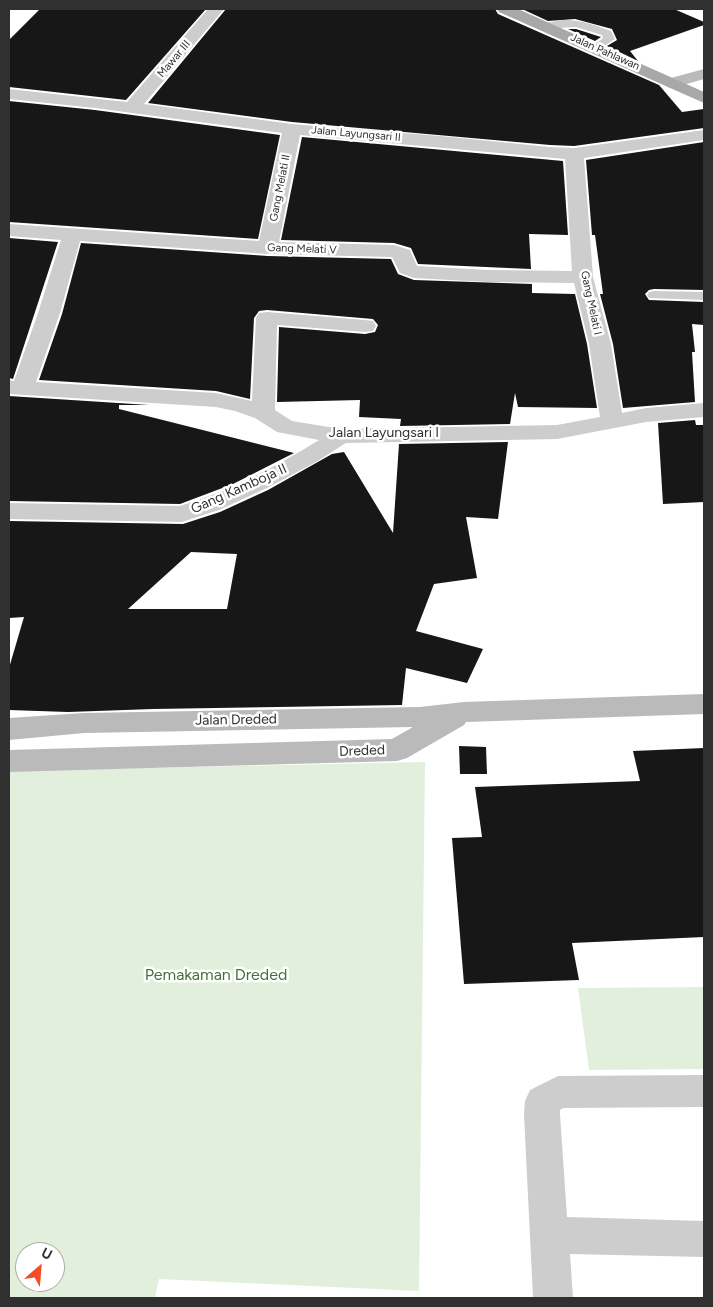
<!DOCTYPE html>
<html>
<head>
<meta charset="utf-8">
<style>
  body { margin:0 }
  #map { position:relative; width:713px; height:1307px; overflow:hidden; background:#fff; font-family:Figtree,sans-serif }
  canvas { display:block }
  .frame { position:absolute; inset:0; border:10px solid #303030; pointer-events:none }
  .north { position:absolute; left:15px; top:1242px; width:50px; height:50px; box-sizing:border-box; background:#fff; border:1px solid #acacac; border-radius:50%; rotate:27deg; font-size:14px; font-weight:700; line-height:20px; text-align:center; color:#303030 }
  .north::after { content:''; display:block; margin:auto; width:18px; height:22px; background:#f64c24; clip-path:polygon(50% 0,100% 100%,50% 72%,0 100%) }
</style>
</head>
<body>
<div id="map">
<canvas width="713" height="1307"></canvas>
<div class="frame"></div>
<div class="north">U</div>
</div>
<script>
const c = document.querySelector('canvas').getContext('2d');
c.lineJoin = 'round';
function fill(path, color) { c.fillStyle = color; c.fill(path, 'evenodd'); }
function label(font, color, halo, rows, align = 'center') {
  c.font = font + ' Figtree,sans-serif'; c.lineWidth = 5; c.setLineDash([]); c.textBaseline = 'middle'; c.strokeStyle = halo; c.fillStyle = color; for (const [text, x, y, turn = 0] of rows) {
    c.save(); c.translate(x, y); c.rotate((+turn || 0) * Math.PI / 180); c.textAlign = isNaN(turn) ? turn : align; if (halo) c.strokeText(text, 0, 0); c.fillText(text, 0, 0); c.restore();
  }
}
fill(new Path2D(`
  M425,762L419,1291L159,1279L155,1298H9V771ZM25,1252H55V1282H25Z
  M704,987V1069L589,1070L578,988Z`), '#e2efdd');
fill(new Path2D(`
  M40,9H206L126,100L9,87V40Z
  M226,9H495L498,14L659,85L682,112L704,109V128L574,146L550,145L292,122L148,103Z
  M522,9H674L704,22V25L630,51L638,61L607,46L617,40L612,29L575,19L548,21Z
  M568,29H576L601,37L595,41Z
  M9,101L95,110L280,135L258,239L9,222Z
  M302,137L563,161L568,235L529,234L531,269L418,264L411,248L394,243L281,240Z
  M704,142V290L654,289L649,290L645,294L649,300L704,302V325L692,324L695,352H692L695,402L623,408L613,344L600,294H603L595,235H592L586,160Z
  M9,238L58,242L13,379L9,378Z
  M81,243L268,256L391,259L398,274L414,280L532,284V293L575,294L587,344L597,408L518,407L515,393L510,424L400,426L401,419L359,417L360,400L277,402L279,327L365,334L375,332L378,325L373,319L267,310L259,311L254,318L250,399L216,391L39,380L62,314Z
  M9,396L149,405H119V409L294,453L233,484L180,504L9,501Z
  M695,420L696,425H704V502L663,504L658,423Z
  M508,442L498,519L466,517L477,578L434,584L416,631L483,649L467,683L406,668L402,705L153,709L68,712L9,710V668L24,617L9,618V521L183,524L220,512L268,490L332,454L344,452L393,533L399,444ZM191,552L237,554L227,609H128Z
  M459,746L486,747L487,774H460Z
  M704,748V937L572,943L579,980L464,984L452,838L482,837L475,787L640,781L633,751Z`), '#171717');
fill(new Path2D(`
  M562,20C580,19 595,25 611,31L615,39L596,51L590,48L603,38L602,35L576,27L544,29L539,26L540,24Z
  M654,291L704,292V300L649,298L647,295L649,292Z`), '#cdcdcd');
fill(new Path2D(`
  M208,9H224L144,104L292,124L440,136L550,147L574,148L704,130V140L584,158L593,277L611,344L622,413L646,408L704,403V417L646,422L557,439L346,443L316,462L267,488L219,510L182,522L9,519V503L180,506C229,491 276,467 319,440L277,432L255,418L235,411L216,407L9,394V380L14,381L38,313L61,240L9,236V224L259,241L282,133L95,108L9,99V89L127,102ZM300,135L565,159L572,271L488,270L417,266L410,250L394,245L279,242ZM80,241L268,254L392,257L400,273L414,278L488,282L574,283L589,344L600,417L557,425L341,429L292,421L275,410L277,325L365,332L373,331L376,326L373,321L365,320L267,312L259,313L256,318L252,401L216,393L36,382L60,313Z
  M704,1075V1107L563,1108L560,1110V1114L567,1217L704,1221V1257L570,1254L573,1298H533L524,1114L525,1101L530,1090L558,1076Z`), '#cdcdcd');
fill(new Path2D(`
  M704,69V79L673,88L667,87L664,83L667,79Z
  M704,694V714L466,722L464,725L407,758L397,761L9,772V750L392,739L413,727L84,733L9,740V718L84,713L420,707L464,702Z`), '#bababa');
fill(new Path2D(`
  M497,9H518L704,92V103L499,12Z`), '#a8a8a8');
label('11px', '#303030', '#fff', [
  ["Jalan Pahlawan",605,52,24],
  ["Mawar III",174,59,-50],
  ["Jalan Layungsari II",356,134,5],
  ["Gang Melati II",280,188,-79],
  ["Gang Melati V",302,249,2],
  ["Gang Melati I",591,303,78]
]);
label('14px', '#303030', '#fff', [
  ["Jalan Layungsari I",384,433],
  ["Gang Kamboja II",239,489,-24],
  ["Jalan Dreded",236,720,-1],
  ["Dreded",362,751,-2]
]);
label('16px', '#447139', '#fff', [
  ["Pemakaman Dreded",216,975]
]);
</script>
</body>
</html>
